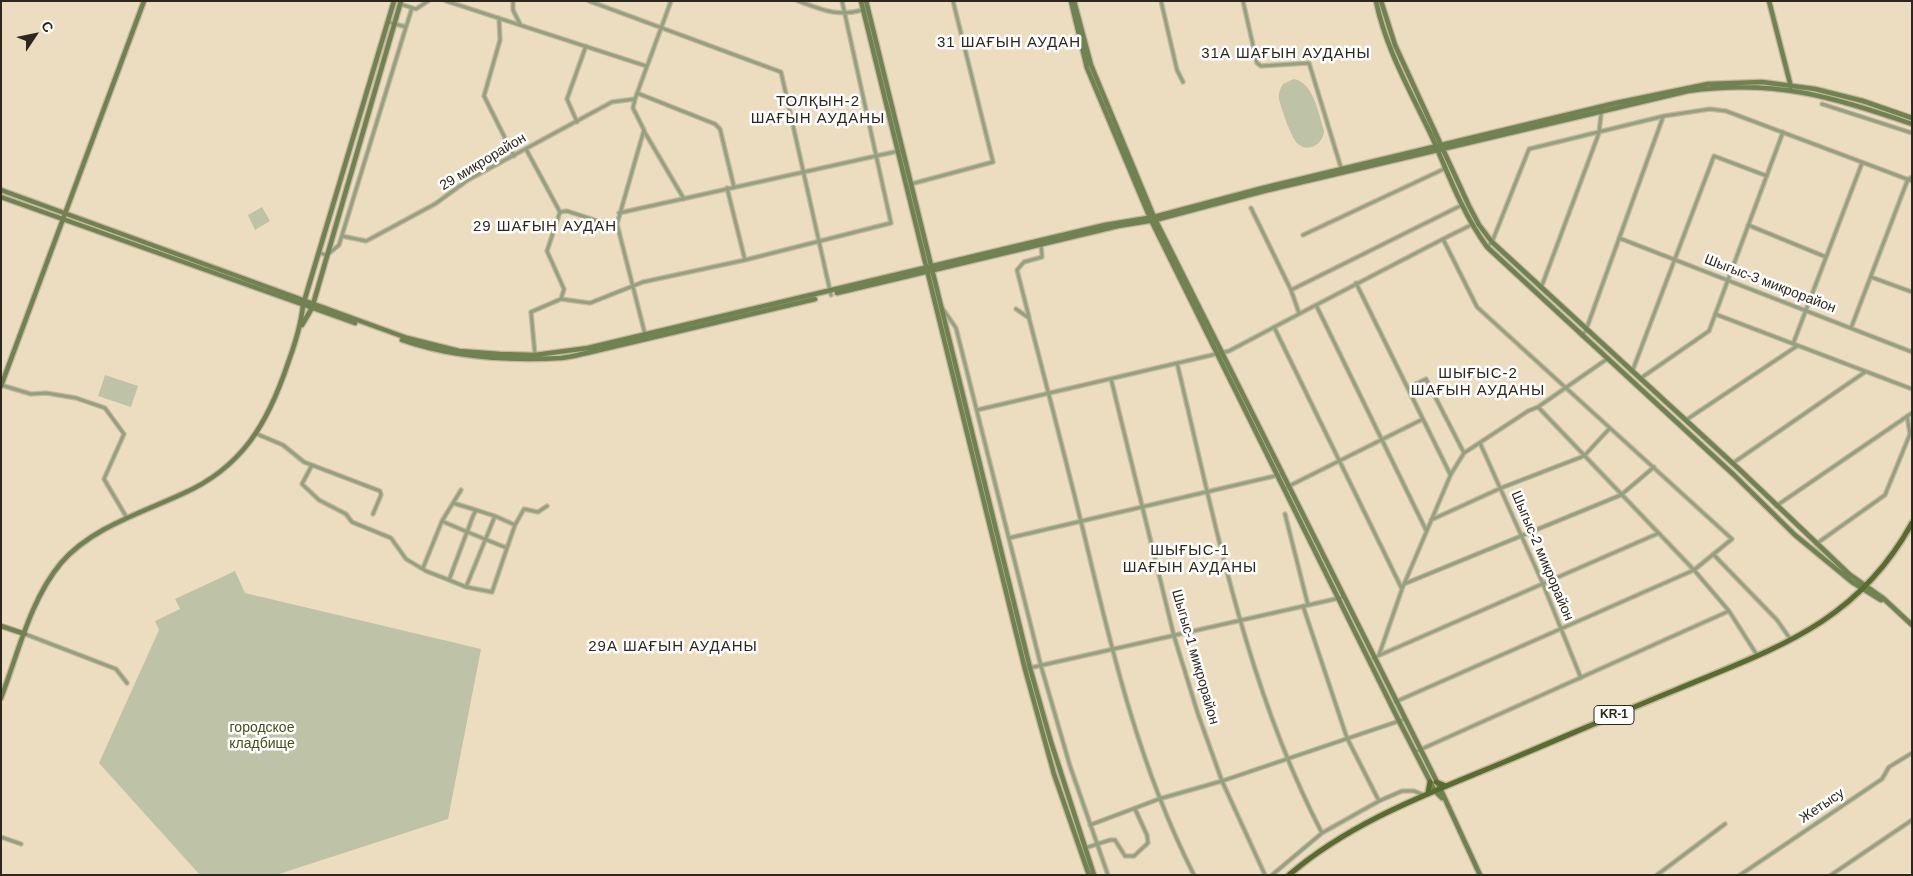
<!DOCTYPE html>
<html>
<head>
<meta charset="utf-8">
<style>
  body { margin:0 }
  #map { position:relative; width:1913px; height:876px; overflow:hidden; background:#ecdcc0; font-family:Arial,sans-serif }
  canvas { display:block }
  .frame { position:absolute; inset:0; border:2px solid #2e271d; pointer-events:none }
  .north { position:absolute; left:10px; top:10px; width:50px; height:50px; -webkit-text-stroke:4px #fff; paint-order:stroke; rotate:56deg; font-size:14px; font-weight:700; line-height:20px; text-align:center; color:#2e271d }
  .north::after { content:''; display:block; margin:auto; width:18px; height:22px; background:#2e271d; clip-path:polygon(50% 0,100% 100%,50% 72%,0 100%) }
</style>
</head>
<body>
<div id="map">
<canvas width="1913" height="876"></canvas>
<div class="frame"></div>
<div class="north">С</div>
</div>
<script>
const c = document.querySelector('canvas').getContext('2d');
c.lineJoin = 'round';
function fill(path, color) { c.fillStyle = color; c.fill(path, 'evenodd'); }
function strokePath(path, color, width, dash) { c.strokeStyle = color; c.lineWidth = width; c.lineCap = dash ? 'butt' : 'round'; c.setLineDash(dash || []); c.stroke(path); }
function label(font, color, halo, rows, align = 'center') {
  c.font = font + ' Arial,sans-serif'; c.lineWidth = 5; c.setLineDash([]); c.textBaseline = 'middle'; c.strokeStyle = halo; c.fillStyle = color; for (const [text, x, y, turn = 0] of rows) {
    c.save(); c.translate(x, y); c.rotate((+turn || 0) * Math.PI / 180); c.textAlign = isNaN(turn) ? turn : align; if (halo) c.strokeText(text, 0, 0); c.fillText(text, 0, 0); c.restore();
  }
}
fill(new Path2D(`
  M1294,79C1314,83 1318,113 1324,130C1324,144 1308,154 1297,143C1291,137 1281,108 1279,99C1278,94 1280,89 1283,84Z
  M262,207L270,221L255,230L248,215Z
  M105,375L138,386L131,407L98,396Z
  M235,571L245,593L481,649L448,819L276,875H200L99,763L159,630L155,621L180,609L175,599Z`), '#bec2a7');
const street = new Path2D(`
  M446,1L646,66
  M513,1V10L520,24
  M589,1L781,72L831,295
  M798,1C823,10 837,17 863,10
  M1161,1L1177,70L1183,82
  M1243,1L1257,63L1261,66L1309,63L1342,171
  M400,4L416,9L428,1
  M499,18L500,40L484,96L514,156
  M406,27L412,8
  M637,93L715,124L720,129L734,187
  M1822,104L1912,133
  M577,122L567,99L586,46
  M644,131L684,199
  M526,149L560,212L547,251L564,289L561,299L531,312L535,355
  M911,184L993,162L953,1
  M727,188L745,260
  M1251,208L1291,290L1299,313
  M560,212L567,211L610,225L617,224
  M619,213L903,150
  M1748,225L1826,257
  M1303,235L1446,168
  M342,236L366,241L370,239L435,204L468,180L612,102L635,99
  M1619,238L1912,352
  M1443,239L1471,225
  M1487,247L1492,242L1529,149L1664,116L1710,109L1726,111L1912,181
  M319,253L327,255L339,245L406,27L388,22
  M1871,277L1912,292
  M1356,283L1450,474
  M1541,288L1599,133L1602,106
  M1291,290L1462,205
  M561,299L590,303L643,282L745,260L891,223L842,1
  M1316,305L1443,239L1477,307L1732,539L1694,570L1395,702
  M941,306L956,328L1041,666L1070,766L1108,875
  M1016,309L1029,318C1048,391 1067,464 1085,538C1112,652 1140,769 1194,875
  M1715,314L1912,389
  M1029,317L1017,270L1024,262L1042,257L1041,244
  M1274,327L1402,589
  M1851,328L1908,179L1912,177
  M645,334L617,224L644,130L633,108L635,99L671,1
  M1582,336L1586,330L1663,117
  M1793,344L1862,163
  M1177,363C1215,521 1246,687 1322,833
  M1632,372L1714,156L1767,176
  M1641,378L1709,331L1783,132
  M1111,379L1174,636L1198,714L1222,781L1265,875
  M1,385L31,394L46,393L76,398L105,408L124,434L104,479L127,518
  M1408,388L1426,379L1464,453
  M1538,407L1694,570L1729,611L1757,655
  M977,410L1229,351L1316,305L1426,530
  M1686,420L1797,346
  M257,434L283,445L304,462L380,491L381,495L373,514
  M1480,443L1543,584L1581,678
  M1733,463L1865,372
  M312,465L302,484L319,500L346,514L352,522L391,538L406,559L426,571L449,580
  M1285,488L1423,419
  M461,490L453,503L476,510
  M1776,506L1912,413
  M1285,514L1308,605
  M1431,520L1501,488L1584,456L1610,428
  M442,521L453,503
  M1009,538L1279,475
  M1816,544L1885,495L1910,434L1907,416
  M507,548L515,525
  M1713,554L1777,620L1791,640
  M423,568L442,521C464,531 485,539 507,548L492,592L466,587L495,516L515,525L524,509L538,512L547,506
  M1404,584L1621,495L1654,467
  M466,587L449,580L473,516L476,510L495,516
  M1303,606L1347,738L1379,801
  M25,634L116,669L127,683
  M1379,655L1402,589L1451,474L1464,453L1528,411L1538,407L1607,359
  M1373,658L1659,533
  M1025,669L1344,597
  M1415,752L1729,611
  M1090,825L1159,799L1222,781L1405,719
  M1,837L21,844
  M1085,848L1110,840H1115L1125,856H1134L1148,843L1147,835L1135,809
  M1272,875L1322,833L1379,801L1402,791H1414L1424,795
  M1657,875L1725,824
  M1740,875L1882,779L1889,767L1912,753
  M1831,875L1912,820`);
const secondary = new Path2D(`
  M861,1L1025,669L1054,774L1089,875
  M866,1L1030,668L1051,742L1094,875
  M1071,1L1087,68L1150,218L1399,721L1435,791L1442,798
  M1074,1L1091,65L1154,217L1440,788L1480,875
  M1376,1C1386,50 1412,94 1433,139C1449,176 1463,214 1487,247L1734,475L1795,535L1852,582L1881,600
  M1381,1L1395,45L1469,206L1479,225L1492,242L1740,470L1849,574L1883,598L1912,625
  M1769,1L1791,87
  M1,190L407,338L459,351L500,354L535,355L588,348L1105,225L1154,217L1263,188L1616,103L1708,84L1762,82L1815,89L1863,101L1912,118
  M1,197L355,323
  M837,293L1118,226L1155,220L1264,191L1688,91C1773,79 1832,96 1912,124
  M302,325L312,308L401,1
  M402,340C453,358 507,361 561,358C571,357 581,354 591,352L815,299
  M1,386L144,1
  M1,626L25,634
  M1,698C18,654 30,600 61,563C91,528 141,513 182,494C242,468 268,423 288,363C295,344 301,326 303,305L394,1`);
const primary = new Path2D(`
  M1436,782L1446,786
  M1428,793L1430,782
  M1289,875C1353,820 1433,792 1509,760C1564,737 1619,713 1673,691C1773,649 1856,625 1912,523`);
strokePath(street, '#c6b89f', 5.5);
strokePath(secondary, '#c6b89f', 7);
strokePath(primary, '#c6b89f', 8);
strokePath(street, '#94a180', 3);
strokePath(secondary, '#708252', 4.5);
strokePath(primary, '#576c2e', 5);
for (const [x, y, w] of [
  [1614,715,40]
]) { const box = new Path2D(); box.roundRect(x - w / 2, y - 9.5, w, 19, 4); c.fillStyle = '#fff'; c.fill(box); strokePath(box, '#2e271d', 1); }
label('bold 12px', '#2e271d', null, [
  ["KR-1",1614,715]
]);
label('14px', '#2e271d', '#fff', [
  ["29 микрорайон",483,162,-31],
  ["Шыгыс-3 микрорайон",1770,284,21],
  ["Шыгыс-2 микрорайон",1542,556,67],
  ["Шыгыс-1 микрорайон",1195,657,74],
  ["Жетысу",1822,806,-34]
]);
label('14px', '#484e16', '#fff', [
  ["городское",262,728],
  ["кладбище",262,744]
]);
c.letterSpacing = '1px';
label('15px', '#2e271d', '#fff', [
  ["31 ШАҒЫН АУДАН",1009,43],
  ["31А ШАҒЫН АУДАНЫ",1286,54],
  ["ТОЛҚЫН-2",818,102],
  ["ШАҒЫН АУДАНЫ",818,119],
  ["29 ШАҒЫН АУДАН",545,227],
  ["ШЫҒЫС-2",1478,374],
  ["ШАҒЫН АУДАНЫ",1478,391],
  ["ШЫҒЫС-1",1190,551],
  ["ШАҒЫН АУДАНЫ",1190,568],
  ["29А ШАҒЫН АУДАНЫ",673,647]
]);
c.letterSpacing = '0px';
</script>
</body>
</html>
